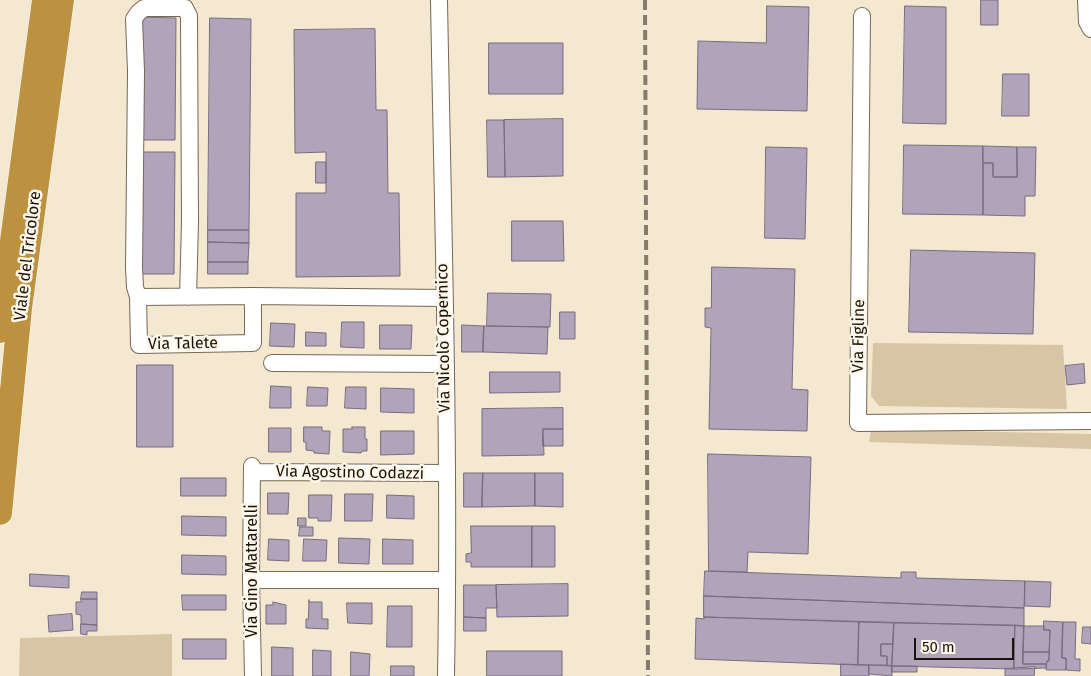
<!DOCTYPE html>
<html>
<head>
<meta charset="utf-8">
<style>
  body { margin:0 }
  #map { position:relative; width:1091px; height:676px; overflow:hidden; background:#f5e8d1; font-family:"Fira Sans",sans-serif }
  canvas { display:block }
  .scale { position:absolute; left:914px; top:638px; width:100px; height:22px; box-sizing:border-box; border:2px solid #17130b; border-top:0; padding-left:6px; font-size:15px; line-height:18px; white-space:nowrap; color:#17130b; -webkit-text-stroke:4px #fef6e8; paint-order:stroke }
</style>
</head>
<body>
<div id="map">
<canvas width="1091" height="676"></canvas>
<div class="scale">50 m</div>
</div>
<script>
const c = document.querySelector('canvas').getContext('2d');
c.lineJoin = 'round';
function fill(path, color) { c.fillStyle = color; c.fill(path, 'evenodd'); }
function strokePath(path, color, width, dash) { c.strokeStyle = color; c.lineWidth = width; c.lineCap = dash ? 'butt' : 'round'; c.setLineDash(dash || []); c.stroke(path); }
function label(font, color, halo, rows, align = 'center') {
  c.font = font + ' "Fira Sans",sans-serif'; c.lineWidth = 5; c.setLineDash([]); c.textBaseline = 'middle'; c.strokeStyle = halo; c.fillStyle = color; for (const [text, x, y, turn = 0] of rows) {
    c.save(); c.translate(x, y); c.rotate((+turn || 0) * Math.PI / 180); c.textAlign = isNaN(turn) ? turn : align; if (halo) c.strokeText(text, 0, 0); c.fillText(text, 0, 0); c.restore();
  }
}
fill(new Path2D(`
  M873,343L1063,345L1067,409L879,406L871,396Z
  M877,429L1091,434V449L869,442L871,430Z
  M172,634V676H19L20,638Z`), '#d8c5a3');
const building = new Path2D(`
  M981,0H998V25H981Z
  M767,6L809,7L807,111L697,109L698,41L766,43Z
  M905,6L946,7V124L903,123Z
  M140,17L176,18L175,140H138Z
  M210,18L251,19L249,230H208Z
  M375,29L376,110H387L388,193H399L400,276L296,277V193H326V152L295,153L294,30Z
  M489,43H563V94H489Z
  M1003,74H1029V116H1002Z
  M563,119V176L505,177L504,120Z
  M487,120H504L505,177H488Z
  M904,145L983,146V215L903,214Z
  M983,146L1017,147V177H993V163H983Z
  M766,147L807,148L805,239L765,238Z
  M1017,147H1036L1035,196H1025V216L983,215V163H993V177H1017Z
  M138,152H175L174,274H137Z
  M316,162H326V183H316Z
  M512,221H563L564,261H512Z
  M208,230H249V243L208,242Z
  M208,242L249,243L248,262H208Z
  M911,250L1035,253L1033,334L909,332Z
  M208,262H248V274H208Z
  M712,267L795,269L792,389L808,390L807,431L709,429L711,328L705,327V308H711Z
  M488,293L551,294L550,327L487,326Z
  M560,312H575V339H560Z
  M342,322H364V348L341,347Z
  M271,323L295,324L294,347L270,346Z
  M380,325H412L411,349H380Z
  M462,325L484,326L483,352H462Z
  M484,326L548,327L547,354L483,352Z
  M306,332L326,333V346H306Z
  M1084,364L1085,383L1067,385L1065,366Z
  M137,365H173V447H137Z
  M490,372H560V392L490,393Z
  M271,386L291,387V408H270Z
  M308,387L328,388L327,406H307Z
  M346,387H366V409L345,408Z
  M381,388L414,389V413L381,412Z
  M563,408V429H543L544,455L482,456V409Z
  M304,427H322V431H330L329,454L314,453V451L306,450V442H304Z
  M352,427H365V439H367V451H362L361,453L343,452V429H352Z
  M269,428H291V452H269Z
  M543,429H563V446H543Z
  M381,431H414V454L381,455Z
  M708,454L811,457L808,554L748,552L747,572L709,571Z
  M464,473H483L482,507H464Z
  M483,473H535V506L482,507Z
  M535,473H563V507L535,506Z
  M181,478H226V496H181Z
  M268,493H289L288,514H268Z
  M345,494H373L372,521H345Z
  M309,495H332L331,521H318V518H309Z
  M387,495L414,496V519L387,518Z
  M182,516L226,517V536L182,535Z
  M298,518H306V526H298Z
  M471,526H532V567H471V562H466V554L471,553Z
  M532,526H555V567H532Z
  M300,527H313V536H299Z
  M339,538L370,539L369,564L339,563Z
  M269,539L289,540V561L268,560Z
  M304,539L327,540L326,561H303Z
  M383,539L413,540V564H383Z
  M182,555L226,556V575L182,574Z
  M705,571L901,578V572H916V578L1025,581L1024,608L704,596Z
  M30,574L69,576V588L30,586Z
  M1025,581L1051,582L1050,607L1025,606Z
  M568,584V616L497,617L496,585Z
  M464,585H496L497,608H486V618L464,617Z
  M82,592H97V599H81Z
  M182,595H226V610H183Z
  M704,596L1024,608V626L704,617Z
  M81,599H97V625L81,624V615L76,614V602H81Z
  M309,600V602H322V619H328V629L306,628V619H308Z
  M273,602L286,605V624H266V605H273Z
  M347,603H372V624L348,623Z
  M388,606H412V647H387Z
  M72,614L73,630L49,632L48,616Z
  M464,617L486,618V631H464Z
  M704,617L859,622L858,665L695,659L696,618L704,619Z
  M1044,621L1063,622L1062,658H1066V670H1046L1047,661H1049L1050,630H1044Z
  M859,622L894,623L893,644H881V656H887V665H858Z
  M1063,622H1076L1075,659H1080V671L1066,670V658H1062Z
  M894,623L1015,625L1014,669L892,666Z
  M81,624L97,625V631H87V635L81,634Z
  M1015,625L1024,626L1023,664H1046V668L1014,669Z
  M1024,626H1044V630H1050L1049,652H1023Z
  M1083,627H1091V644L1082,643Z
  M183,639H226V659H183Z
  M881,644H893L892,666L887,665V656H881Z
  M272,647L293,648V676H272Z
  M313,650L331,651V676H313Z
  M487,651H562V676H487Z
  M351,652L370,654L369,676H351Z
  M1023,652H1049V661H1047L1046,664H1023Z
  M841,664L869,665V676H841Z
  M869,665L892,666V676L869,674Z
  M391,666H414V676H391Z
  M892,666H917V672H892Z
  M1035,667L1034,676H1005V669Z`);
fill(building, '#b1a4ba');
strokePath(building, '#786c80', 1);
const minor = new Path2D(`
  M439,0C443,225 450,451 446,676
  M1086,0L1087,22L1091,29
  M862,16L858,423L1091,421
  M253,296V343L139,345L138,297L253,296L444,298
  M138,297L135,287L134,268L136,71L134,19L138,13L144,8H185L189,16L190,223L188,297
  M272,363L445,364
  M252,466L251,580L253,676
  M253,472L446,473
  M251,580H447`);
const highway = new Path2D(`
  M0,331L44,0
  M0,513L20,308L62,0`);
strokePath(minor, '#746954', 18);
strokePath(highway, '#fff', 25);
strokePath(minor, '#fff', 16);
strokePath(highway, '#bc9241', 24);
strokePath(new Path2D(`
  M645,0L648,676`), '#837b6c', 4, [10, 5]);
label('16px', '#17130b', '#fef6e8', [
  ["Viale del Tricolore",28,256,-83],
  ["Via Figline",859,336,-89],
  ["Via Nicolò Copernico",444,338,-91],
  ["Via Talete",183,344,-1],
  ["Via Agostino Codazzi",350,473,1],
  ["Via Gino Mattarelli",253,571,-90]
]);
</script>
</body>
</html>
